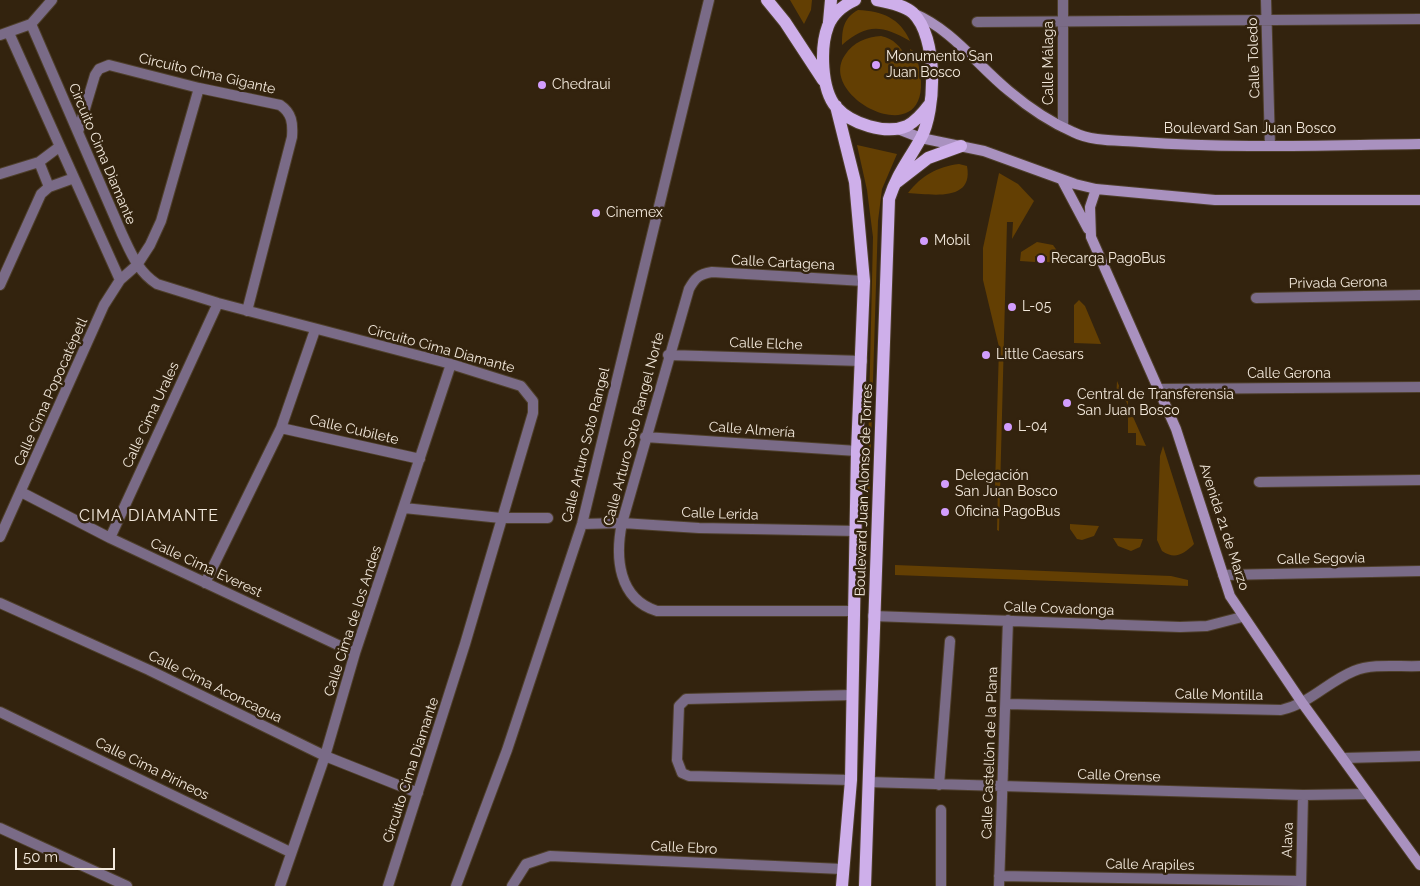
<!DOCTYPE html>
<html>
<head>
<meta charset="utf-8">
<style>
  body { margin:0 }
  #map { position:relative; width:1420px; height:886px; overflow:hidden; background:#33230e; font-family:Raleway,sans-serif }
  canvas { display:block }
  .scale { position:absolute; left:15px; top:848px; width:100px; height:22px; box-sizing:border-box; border:2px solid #f3e9dc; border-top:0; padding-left:6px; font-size:15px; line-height:18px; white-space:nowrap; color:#f3e9dc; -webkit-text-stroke:4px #33230e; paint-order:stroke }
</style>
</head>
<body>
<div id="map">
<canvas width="1420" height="886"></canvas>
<div class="scale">50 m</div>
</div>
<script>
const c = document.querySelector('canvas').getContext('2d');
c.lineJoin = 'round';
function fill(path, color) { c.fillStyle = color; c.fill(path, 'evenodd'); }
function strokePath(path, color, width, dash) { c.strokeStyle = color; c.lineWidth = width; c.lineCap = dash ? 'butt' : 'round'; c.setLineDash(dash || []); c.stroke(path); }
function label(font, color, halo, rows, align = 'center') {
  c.font = font + ' Raleway,sans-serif'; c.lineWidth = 5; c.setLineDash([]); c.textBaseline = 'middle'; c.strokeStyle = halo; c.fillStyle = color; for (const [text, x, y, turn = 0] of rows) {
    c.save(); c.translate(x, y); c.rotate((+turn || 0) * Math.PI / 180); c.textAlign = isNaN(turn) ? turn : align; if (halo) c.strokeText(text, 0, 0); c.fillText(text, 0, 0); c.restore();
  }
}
fill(new Path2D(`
  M790,0H812L811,10L804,24Z
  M858,10C882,11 900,18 910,41C882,25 867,23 842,45C842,30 843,18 858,10Z
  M881,36C894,39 900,46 907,58L912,56L910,49L915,52C951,165 813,101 845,55C853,42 867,37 881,36Z
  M857,145L897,154L882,189L878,221L868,539L866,537L873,237L867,190Z
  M959,164L967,166C974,203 930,194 908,193C922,175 937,167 959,164Z
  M999,173L1018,184L1034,201L1012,239L1013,222H1007L999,531L997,530L998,487L995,486L999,347L983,280V248Z
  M1037,242L1053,245L1058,252L1060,263L1047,262V256H1035V262L1020,261L1021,252Z
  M1079,300L1085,306L1101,344L1074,343V305Z
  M1117,381L1146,446L1136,445V433H1128V401L1116,400Z
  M1163,446L1194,544C1184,554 1175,560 1162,551L1157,540L1160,456Z
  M1070,524L1099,526L1094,536L1082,540L1077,539L1070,529Z
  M1113,538L1143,539L1140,547L1131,551L1118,546Z
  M895,565L1171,576L1188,580V586L895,575Z`), '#633f03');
const street = new Path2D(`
  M1266,0L1270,146
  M977,22L1420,19
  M31,24L122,234C131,253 138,272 157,284L218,303L451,364L521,386L533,401V413L465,644L388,886
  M9,33L120,280
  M0,35L31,24L52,0
  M1063,127V0
  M78,132L95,75L99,69L109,65L199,88L280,105C292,113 293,123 292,137L247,311
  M39,162L49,187
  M0,174L39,162L59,147
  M0,285L41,194L49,187L74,178
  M1256,298L1420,295
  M668,355L862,361
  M1159,389L1420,387
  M281,428L420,459
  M645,437L857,451
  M1259,482L1420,480
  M21,492L110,538L355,653
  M404,508L501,518H548
  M582,524L622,523L699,528L857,531
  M0,537L104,305L120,280L137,265L150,245L161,221L199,88
  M110,538L218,303
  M1223,575L1420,571
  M205,583L281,428L315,330
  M0,603L149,670L325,756L418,793
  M855,611H657C618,599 615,557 622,523L689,289C695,278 699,274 712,272L864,281
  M873,616L1180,627L1207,626L1242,617
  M1006,704L1281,710C1311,703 1327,682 1354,671C1373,663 1399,667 1420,666
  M0,712L290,852
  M1344,758L1420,756
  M851,780L689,776L682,773L677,760L679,706L686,699L852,695
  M868,782L1303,795L1368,794
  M939,785L950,641
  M0,828L127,886
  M999,876L1300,881
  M280,886L325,756L355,653L451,364
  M456,886L507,750L582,524L709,0
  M512,886L526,864L550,856L842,869
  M941,886V810
  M999,886L1008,620
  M1301,886L1303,795`);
const secondary = new Path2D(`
  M913,13C953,30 976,64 1009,91C1028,107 1050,122 1073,132C1093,142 1118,140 1140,142C1233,149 1327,145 1420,144
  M898,129L921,138L984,151L1075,184L1096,189L1215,200H1420
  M1062,180L1088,229
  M1096,189L1090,207L1091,237L1176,429L1230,596L1303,704L1420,865`);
const primary = new Path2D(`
  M767,0L785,22L823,80
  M855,0C844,5 833,13 828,26C820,47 821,89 836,107C851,124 886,135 907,126C916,121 923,113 929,105
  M829,22L831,0
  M836,106L855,182L864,281L857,451L851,780L842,886
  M897,182L928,158L961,146
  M865,886L889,199C897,174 909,160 921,138C936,110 938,37 913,13C904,5 888,2 877,0`);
strokePath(street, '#4e3f2b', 12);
strokePath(secondary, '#4e3f2b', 12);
strokePath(primary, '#4e3f2b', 14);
strokePath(street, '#7a6b87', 10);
strokePath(secondary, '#a991bf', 10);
strokePath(primary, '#ceafea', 12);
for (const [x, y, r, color] of [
  [876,65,5,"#d29dfd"],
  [542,85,5,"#d29dfd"],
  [596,213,5,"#d29dfd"],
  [924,241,5,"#d29dfd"],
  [1041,259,5,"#d29dfd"],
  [1012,307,5,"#d29dfd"],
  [986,355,5,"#d29dfd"],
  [1067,403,5,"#d29dfd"],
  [1008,427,5,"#d29dfd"],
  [945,484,5,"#d29dfd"],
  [945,512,5,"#d29dfd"]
]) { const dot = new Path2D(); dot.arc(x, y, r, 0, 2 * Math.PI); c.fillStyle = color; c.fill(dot); strokePath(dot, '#33230e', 2); }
label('14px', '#f3e9dc', '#33230e', [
  ["Monumento San",886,57],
  ["Juan Bosco",886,73],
  ["Chedraui",552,85],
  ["Cinemex",606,213],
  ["Mobil",934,241],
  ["Recarga PagoBus",1051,259],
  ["L-05",1022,307],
  ["Little Caesars",996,355],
  ["Central de Transferensia",1077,395],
  ["San Juan Bosco",1077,411],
  ["L-04",1018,427],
  ["Delegación",955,476],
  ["San Juan Bosco",955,492],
  ["Oficina PagoBus",955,512]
], 'left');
label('14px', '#f3e9dc', '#33230e', [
  ["Calle Toledo",1254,58,-92],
  ["Calle Málaga",1049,63,-90],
  ["Circuito Cima Gigante",207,74,13],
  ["Boulevard San Juan Bosco",1250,129],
  ["Circuito Cima Diamante",102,154,67],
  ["Calle Cartagena",783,263,3],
  ["Privada Gerona",1338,283,-1],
  ["Calle Elche",766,344,2],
  ["Circuito Cima Diamante",441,349,15],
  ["Calle Gerona",1289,374],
  ["Calle Cima Popocatépetl",51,392,-66],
  ["Calle Cima Urales",151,415,-65],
  ["Calle Arturo Soto Rangel Norte",634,429,-75],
  ["Calle Cubilete",354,430,13],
  ["Calle Almería",752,430,4],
  ["Calle Arturo Soto Rangel",586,445,-76],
  ["Boulevard Juan Alonso de Torres",864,490,-88],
  ["Calle Lerida",720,514,2],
  ["Avenida 21 de Marzo",1224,527,72],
  ["Calle Segovia",1321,559,-1],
  ["Calle Cima Everest",206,568,25],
  ["Calle Covadonga",1059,609,2],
  ["Calle Cima de los Andes",353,621,-72],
  ["Calle Cima Aconcagua",215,687,26],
  ["Calle Montilla",1219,695,1],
  ["Calle Castellón de la Plana",990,753,-88],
  ["Calle Cima Pirineos",152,769,26],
  ["Circuito Cima Diamante",411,770,-72],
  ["Calle Orense",1119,776,2],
  ["Alava",1288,840,-88],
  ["Calle Ebro",684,848,3],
  ["Calle Arapiles",1150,865,1]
]);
c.letterSpacing = '1px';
label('16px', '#f3e9dc', '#33230e', [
  ["CIMA DIAMANTE",149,516]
]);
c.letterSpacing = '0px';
</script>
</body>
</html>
